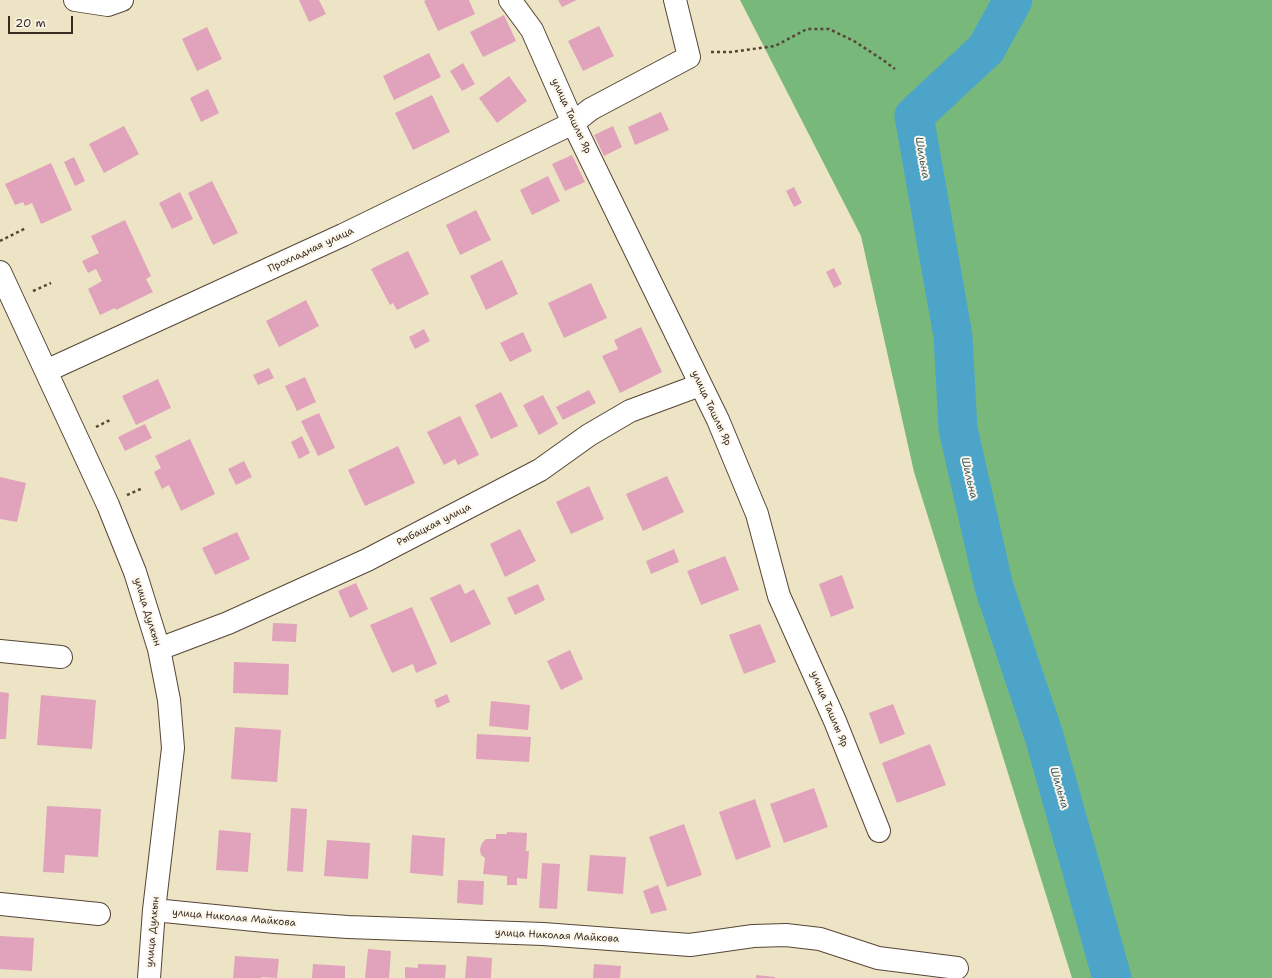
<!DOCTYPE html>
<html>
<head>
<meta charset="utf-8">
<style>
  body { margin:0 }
  #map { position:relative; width:1272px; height:978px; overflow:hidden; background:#ece4c4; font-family:"Shantell Sans",sans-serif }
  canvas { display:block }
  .scale { position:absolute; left:8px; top:16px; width:65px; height:18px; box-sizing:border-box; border:2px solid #3b2a1e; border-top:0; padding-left:5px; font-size:12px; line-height:14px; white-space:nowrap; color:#3b2a1e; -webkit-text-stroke:3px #fbf7ec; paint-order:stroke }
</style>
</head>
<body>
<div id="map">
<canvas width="1272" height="978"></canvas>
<div class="scale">20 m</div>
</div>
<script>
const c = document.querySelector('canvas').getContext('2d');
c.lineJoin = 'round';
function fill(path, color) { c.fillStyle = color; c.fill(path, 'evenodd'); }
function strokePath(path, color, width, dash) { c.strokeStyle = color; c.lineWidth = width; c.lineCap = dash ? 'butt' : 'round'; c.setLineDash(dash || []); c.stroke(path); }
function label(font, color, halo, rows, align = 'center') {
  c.font = font + ' "Shantell Sans",sans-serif'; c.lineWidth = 4; c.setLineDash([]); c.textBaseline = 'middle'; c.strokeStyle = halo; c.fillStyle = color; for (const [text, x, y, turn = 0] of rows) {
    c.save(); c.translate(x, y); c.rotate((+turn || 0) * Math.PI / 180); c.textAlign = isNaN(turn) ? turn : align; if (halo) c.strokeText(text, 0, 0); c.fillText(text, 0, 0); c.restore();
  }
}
fill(new Path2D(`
  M740,0H1272V978H1072L914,472L861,236Z`), '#78b97b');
strokePath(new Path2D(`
  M1013,0L986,49L914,116L953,336L958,429L994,587L1044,736L1112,978`), '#4ca5c9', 39);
fill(new Path2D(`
  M299,0H319L326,14L309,22Z
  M426,0H469L475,14L438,31L424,1Z
  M558,0H577L562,7Z
  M504,15L516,41L483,57L470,32Z
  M599,26L614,56L583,71L568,41Z
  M207,27L222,59L197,71L182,39Z
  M429,53L441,77L394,100L383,76Z
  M463,63L475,84L462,91L450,71Z
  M509,76L527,101L497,123L479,98Z
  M208,89L219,113L201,122L190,98Z
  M432,95L450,132L413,150L395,113Z
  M661,112L669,130L635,145L628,127Z
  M124,126L139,154L104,173L89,144Z
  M613,126L622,147L604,156L594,135Z
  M572,155L585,182L565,191L552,164Z
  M74,157L85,181L75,186L64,162Z
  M51,163L72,210L41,224L32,203L25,206L23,202L15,205L5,184Z
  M548,176L560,201L532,215L520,190Z
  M212,181L238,233L213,245L188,193Z
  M794,187L802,203L794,207L786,191Z
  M180,192L193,219L172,229L159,203Z
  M476,210L491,240L460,255L446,225Z
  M125,220L151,276L146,279L153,292L116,310L115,308L100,315L88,289L102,281L96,269L88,273L82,261L99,253L91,236Z
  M408,251L429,294L397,310L393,303L390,305L371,269Z
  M502,260L518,294L486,310L470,276Z
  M834,268L842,284L834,288L826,272Z
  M591,283L607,318L564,338L548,303Z
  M306,300L319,326L279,347L266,321Z
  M641,327L662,372L620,393L602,356L618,349L614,340Z
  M424,329L430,341L415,349L409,337Z
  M523,332L532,351L510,362L500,343Z
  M269,368L274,378L258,385L253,375Z
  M305,377L316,402L297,411L285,386Z
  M158,379L171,408L136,425L122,396Z
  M589,390L596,403L563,420L556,407Z
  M501,392L518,426L491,439L475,405Z
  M543,395L558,424L539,435L523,405Z
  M319,413L335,448L318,456L301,421Z
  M460,416L479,455L458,465L455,459L444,465L427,432Z
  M145,424L152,438L125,451L118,437Z
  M302,436L310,453L299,459L291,442Z
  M190,439L215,494L181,511L169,485L162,489L154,472L161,468L155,456Z
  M398,446L415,483L365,506L348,470Z
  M244,461L252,477L236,485L228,469Z
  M667,476L684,512L643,531L626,494Z
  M0,477L26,483L17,522L0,519Z
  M589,486L604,519L571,534L556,502Z
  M520,529L536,561L505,577L490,544Z
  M237,532L250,559L215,575L202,548Z
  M674,549L679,562L651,574L646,561Z
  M725,556L739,590L701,605L687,571Z
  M842,575L854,608L831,617L819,584Z
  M356,583L368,609L350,618L338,591Z
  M460,584L465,594L474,589L491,624L451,643L430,598Z
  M538,584L545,600L515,615L507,598Z
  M412,607L437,664L416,673L413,664L392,673L370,625Z
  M273,623L297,624L296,642L272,641Z
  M760,624L776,662L744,674L729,635Z
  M570,650L583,679L561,690L547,661Z
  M234,662L289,664L288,695L233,693Z
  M0,692L9,693L6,739H0Z
  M447,694L450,702L437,708L434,700Z
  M41,695L96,700L92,749L37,745Z
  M491,701L530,705L528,730L489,726Z
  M893,704L905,734L880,744L869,713Z
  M235,727L281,730L277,782L231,779Z
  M477,734L531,737L529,762L476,759Z
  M930,744L946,785L897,803L882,763Z
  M814,788L828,827L784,843L770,804Z
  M755,799L771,847L736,860L719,812Z
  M47,806L101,809L98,857L65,855L64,873L43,872Z
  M291,808L307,809L303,872L287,871Z
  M684,824L702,875L667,887L649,837Z
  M219,830L251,833L248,872L216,870Z
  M507,832L527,833L526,851H529L527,879L517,878V885H507V876L483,874L485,858L481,855L480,849L482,843L486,839H496V834H507Z
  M412,835L445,838L443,876L410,873Z
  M327,840L370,843L368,879L324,876Z
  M590,855L626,857L623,894L587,891Z
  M542,863L560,864L557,909L539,908Z
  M458,880L484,881L483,905L457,903Z
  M658,885L667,910L651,914L643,891Z
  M0,936L34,938L32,971L0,969Z
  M368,949L391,951L389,978H365Z
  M235,956L279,959L277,978L262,977V978H233Z
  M467,956L492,958L491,978H465Z
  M313,964L345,966V978H312Z
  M418,964L446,965L445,978H405V967L418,968Z
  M594,964L621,966L620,978H593Z
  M756,975L775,977V978H756Z`), '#e1a3bc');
const minor = new Path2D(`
  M75,0L108,5L122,0
  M510,0L532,30L573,123L718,420L757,514L779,596L835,721L879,831
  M0,272L108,505L135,572L159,649L169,700L173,748L154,910L149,978
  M46,371L343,235L573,123L591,109L689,57L675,0
  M159,649L228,623L367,560L540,470L589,435L630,411L700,385
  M0,651L61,657
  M0,904L99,914
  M154,910L275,922L348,927L543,934L690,945L753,936L786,935L820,939L878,958L957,968`);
strokePath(minor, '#564637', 24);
strokePath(new Path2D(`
  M711,52H731L775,46L807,29H829L854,41L883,60L895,69
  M0,241L26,228
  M33,291L51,283
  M96,427L110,420
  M127,495L143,488`), '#564637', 2.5, [3, 3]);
strokePath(minor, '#fff', 22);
label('10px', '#3b2a1e', '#fbf7ec', [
  ["улица Ташлы Яр",571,116,65],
  ["Прохладная улица",311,250,-25],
  ["улица Ташлы Яр",711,408,65],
  ["Рыбацкая улица",434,525,-27],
  ["улица Дулкын",147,612,73],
  ["улица Ташлы Яр",829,709,67],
  ["улица Николая Майкова",234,918,5],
  ["улица Дулкын",153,932,-85],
  ["улица Николая Майкова",557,936,3]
]);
label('italic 11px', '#425b62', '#fbf7ec', [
  ["Шильна",922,158,80],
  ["Шильна",969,478,77],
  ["Шильна",1059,788,74]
]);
</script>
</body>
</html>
